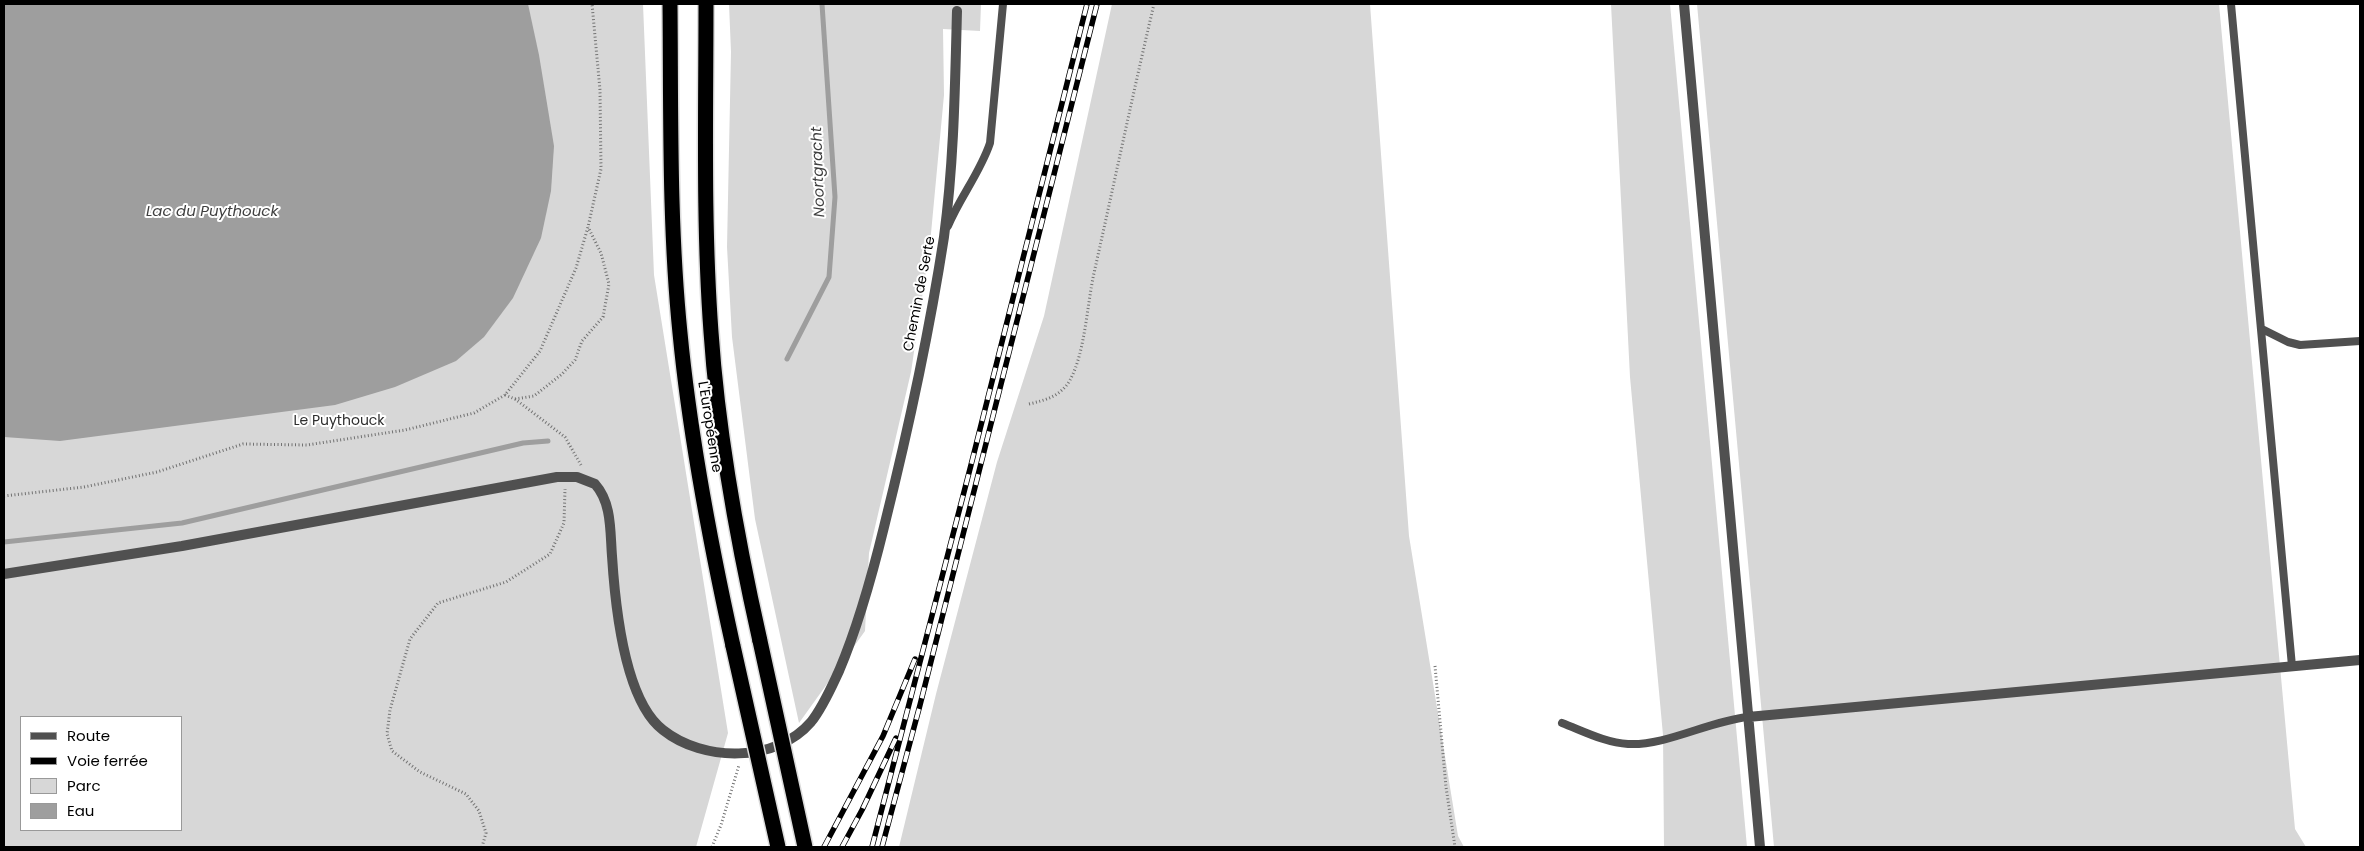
<!DOCTYPE html>
<html>
<head>
<meta charset="utf-8">
<style>
  body { margin:0 }
  #map { position:relative; width:2364px; height:851px; overflow:hidden; background:#fff; font-family:Poppins,sans-serif }
  canvas { display:block }
  .frame { position:absolute; inset:0; border:5px solid #000; pointer-events:none }
  .legend { position:absolute; left:20px; top:716px; width:162px; height:115px; box-sizing:border-box; background:#fff; border:1px solid #999; margin:0; padding:6px 9px; list-style:none; font-size:15px; color:#000 }
  .legend li { display:flex; align-items:center; gap:10px; height:25px }
  .legend b { width:25px; border:1px solid #999 }
</style>
</head>
<body>
<div id="map">
<canvas width="2364" height="851"></canvas>
<div class="frame"></div>
<ul class="legend">
<li><b style="height:6px;background:#505050"></b>Route</li>
<li><b style="height:6px;background:#000"></b>Voie ferrée</li>
<li><b style="height:14px;background:#d7d7d7"></b>Parc</li>
<li><b style="height:14px;background:#9e9e9e"></b>Eau</li>
</ul>
</div>
<script>
const c = document.querySelector('canvas').getContext('2d');
c.lineJoin = 'round';
function fill(path, color) { c.fillStyle = color; c.fill(path, 'evenodd'); }
function strokePath(path, color, width, dash) { c.strokeStyle = color; c.lineWidth = width; c.lineCap = dash ? 'butt' : 'round'; c.setLineDash(dash || []); c.stroke(path); }
function label(font, color, halo, rows, align = 'center') {
  c.font = font + ' Poppins,sans-serif'; c.lineWidth = 4; c.setLineDash([]); c.textBaseline = 'middle'; c.strokeStyle = halo; c.fillStyle = color; for (const [text, x, y, turn = 0] of rows) {
    c.save(); c.translate(x, y); c.rotate((+turn || 0) * Math.PI / 180); c.textAlign = isNaN(turn) ? turn : align; if (halo) c.strokeText(text, 0, 0); c.fillText(text, 0, 0); c.restore();
  }
}
fill(new Path2D(`
  M4,4H643L654,275L728,733L696,847H4ZM21,717H181V830H21Z
  M729,4H981L980,31L943,29L944,95L930,244L911,372L869,553L865,631L799,723L755,519L732,337L727,247L731,52Z
  M1112,4H1370L1409,536L1458,836L1464,847H899L936,694L997,462L1044,316Z
  M1611,4H1670L1747,847H1664L1663,735L1630,377Z
  M1697,4H2219L2295,829L2306,847H1774Z`), '#d7d7d7');
fill(new Path2D(`
  M4,4H528L539,55L554,146L551,191L541,238L513,298L484,337L456,361L395,387L335,405L60,441L4,437Z`), '#9e9e9e');
strokePath(new Path2D(`
  M787,359L829,277L835,197L822,4
  M4,542L182,523L523,443L548,441`), '#9e9e9e', 5);
const highway = new Path2D(`
  M670,4C671,113 669,224 680,333C690,438 710,542 733,646
  M706,4C706,113 703,223 711,332C718,436 737,539 760,641`);
strokePath(highway, '#dbdbdb', 18);
strokePath(new Path2D(`
  M505,395L515,399L565,437L581,465
  M515,399L534,396L562,374L575,360L582,341L603,317L609,284L601,253L588,227
  M1029,404C1046,400 1061,396 1070,380C1085,353 1087,305 1094,273C1114,184 1133,93 1154,4
  M4,496L84,487L157,472L243,444L307,445L405,430L474,413L505,395L540,351L576,268L588,227L601,169L600,90L592,4
  M1435,666L1446,787L1455,847
  M482,847L486,833L479,811L466,794L420,772L392,751L387,734L390,710L410,639L438,603L506,582L550,554L564,523L565,489
  M712,847L721,825L739,765`), '#727272', 3, [1, 2.5]);
strokePath(new Path2D(`
  M2231,4L2292,666
  M948,226C960,197 980,173 990,143L1003,4
  M2262,329L2288,342L2300,345L2360,341
  M1562,723C1583,731 1606,743 1628,744C1666,746 1709,721 1748,717`), '#505050', 8);
strokePath(new Path2D(`
  M1684,4L1760,847
  M4,574L182,546L557,477H577L595,484C612,503 610,531 612,556C615,603 624,700 663,730C703,762 776,763 811,722C823,707 831,688 839,671C859,624 872,576 884,527C908,431 929,334 944,237C954,162 955,86 957,11
  M1748,717L2360,660`), '#505050', 10);
strokePath(highway, '#000', 15);
const rail = new Path2D(`
  M824,847L883,736L915,659
  M842,847L862,810L896,738
  M872,847L971,465L1087,4
  M882,847L920,705L1097,4`);
strokePath(rail, '#000', 5.5);
strokePath(rail, '#fff', 4, [11]);
const highwayBridge = new Path2D(`
  M760,641L805,847
  M733,646L778,847`);
strokePath(highwayBridge, '#dbdbdb', 18, []);
strokePath(highwayBridge, '#000', 15);
label('14px', '#000', '#fff', [
  ["Chemin de Serte",920,294,-79],
  ["L'Européenne",709,427,81]
]);
label('14px', '#2e2e2e', '#fff', [
  ["Le Puythouck",339,421]
]);
label('italic 15px', '#3f3f3f', '#fff', [
  ["Noortgracht",819,172,-92],
  ["Lac du Puythouck",212,212]
]);
</script>
</body>
</html>
